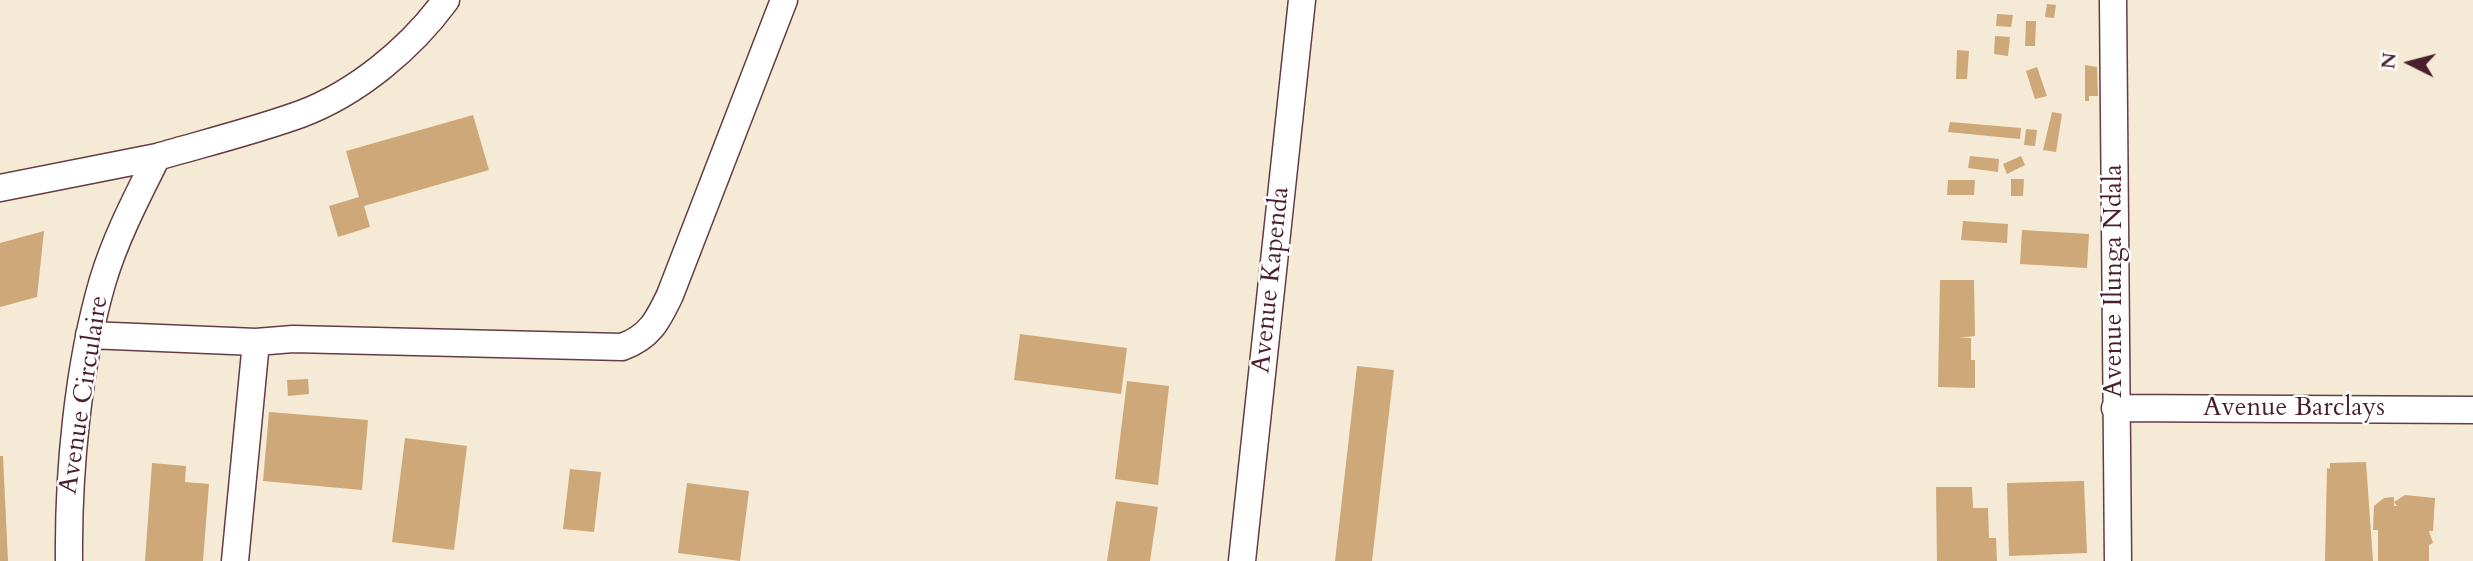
<!DOCTYPE html>
<html>
<head>
<meta charset="utf-8">
<style>
  body { margin:0 }
  #map { position:relative; width:2473px; height:561px; overflow:hidden; background:#f5ead5; font-family:Cardo,serif }
  canvas { display:block }
  .north { position:absolute; left:2375px; top:28px; width:70px; height:70px; -webkit-text-stroke:5px #fff; paint-order:stroke; rotate:276deg; font-size:19px; font-weight:700; line-height:28px; text-align:center; color:#4a1f2b }
  .north::after { content:''; display:block; margin:auto; width:24px; height:32px; background:#4a1f2b; clip-path:polygon(50% 0,100% 100%,50% 72%,0 100%) }
</style>
</head>
<body>
<div id="map">
<canvas width="2473" height="561"></canvas>
<div class="north">N</div>
</div>
<script>
const c = document.querySelector('canvas').getContext('2d');
c.lineJoin = 'round';
function fill(path, color) { c.fillStyle = color; c.fill(path, 'evenodd'); }
function strokePath(path, color, width, dash) { c.strokeStyle = color; c.lineWidth = width; c.lineCap = dash ? 'butt' : 'round'; c.setLineDash(dash || []); c.stroke(path); }
function label(font, color, halo, rows, align = 'center') {
  c.font = font + ' Cardo,serif'; c.lineWidth = 5; c.setLineDash([]); c.textBaseline = 'middle'; c.strokeStyle = halo; c.fillStyle = color; for (const [text, x, y, turn = 0] of rows) {
    c.save(); c.translate(x, y); c.rotate((+turn || 0) * Math.PI / 180); c.textAlign = isNaN(turn) ? turn : align; if (halo) c.strokeText(text, 0, 0); c.fillText(text, 0, 0); c.restore();
  }
}
fill(new Path2D(`
  M2047,4L2056,5L2054,18L2045,17Z
  M1997,14L2013,15L2011,27L1996,26Z
  M2026,21H2036L2035,46H2025Z
  M1995,36L2010,37L2008,56L1994,54Z
  M1957,50L1969,51L1967,79H1956Z
  M2085,65L2097,67L2098,96H2089V101H2085Z
  M2037,67L2047,96L2035,99L2026,71Z
  M2052,112L2062,114L2056,152L2043,150Z
  M473,115L489,170L364,206L370,227L338,237L329,206L359,197L346,151Z
  M1950,122L2021,128L2020,139L1948,132Z
  M2026,129L2037,130L2035,146L2024,145Z
  M1970,156L1999,159L1998,172L1968,168Z
  M2021,156L2025,165L2007,174L2003,164Z
  M2011,179H2024L2023,196H2011Z
  M1948,180H1975L1974,195H1947Z
  M1963,221L2008,224L2007,243L1961,240Z
  M2022,230L2089,234L2087,268L2020,264Z
  M44,231L37,297L0,307V243Z
  M1940,280H1974L1975,336L1959,338H1971V360H1975V388L1938,387Z
  M1020,334L1127,348L1121,394L1014,380Z
  M1357,366L1394,370L1372,561H1335Z
  M308,379L309,394L288,396L287,380Z
  M1127,381L1169,386L1158,485L1115,479Z
  M269,412L368,420L362,490L263,481Z
  M405,438L467,446L454,550L392,542Z
  M0,456H3L8,561H0Z
  M2366,462L2373,561H2325L2327,468L2330,469V463Z
  M152,463L186,466L185,482L209,484L203,561H145Z
  M570,469L601,472L594,532L563,529Z
  M2084,481L2087,553L2009,556L2007,483Z
  M687,483L749,491L740,561L678,553Z
  M1936,487H1972L1973,508H1988L1989,538H1996L1997,561H1937Z
  M2405,495L2435,498L2433,531H2429L2433,543L2429,545V561H2378V530H2373L2374,506L2384,498L2394,497V506H2397L2394,502Z
  M1116,501L1158,507L1150,561H1107Z`), '#cea878');
const minor = new Path2D(`
  M2113,0L2118,561
  M0,188L157,157
  M89,335L256,342L293,339L622,347C650,337 658,320 670,295L784,0
  M2115,408L2473,410
  M69,561C68,472 78,365 103,280C116,237 137,197 157,157C205,143 254,131 301,114C357,93 411,48 446,0
  M235,561L256,342
  M1242,561L1302,0`);
strokePath(minor, '#643d44', 29);
strokePath(minor, '#fff', 26);
label('26px', '#4a1f2b', '#fff', [
  ["Avenue Kapenda",1272,280,-84],
  ["Avenue Ilunga Ndala",2115,281,-90],
  ["Avenue Circulaire",85,395,-81],
  ["Avenue Barclays",2294,409]
]);
</script>
</body>
</html>
